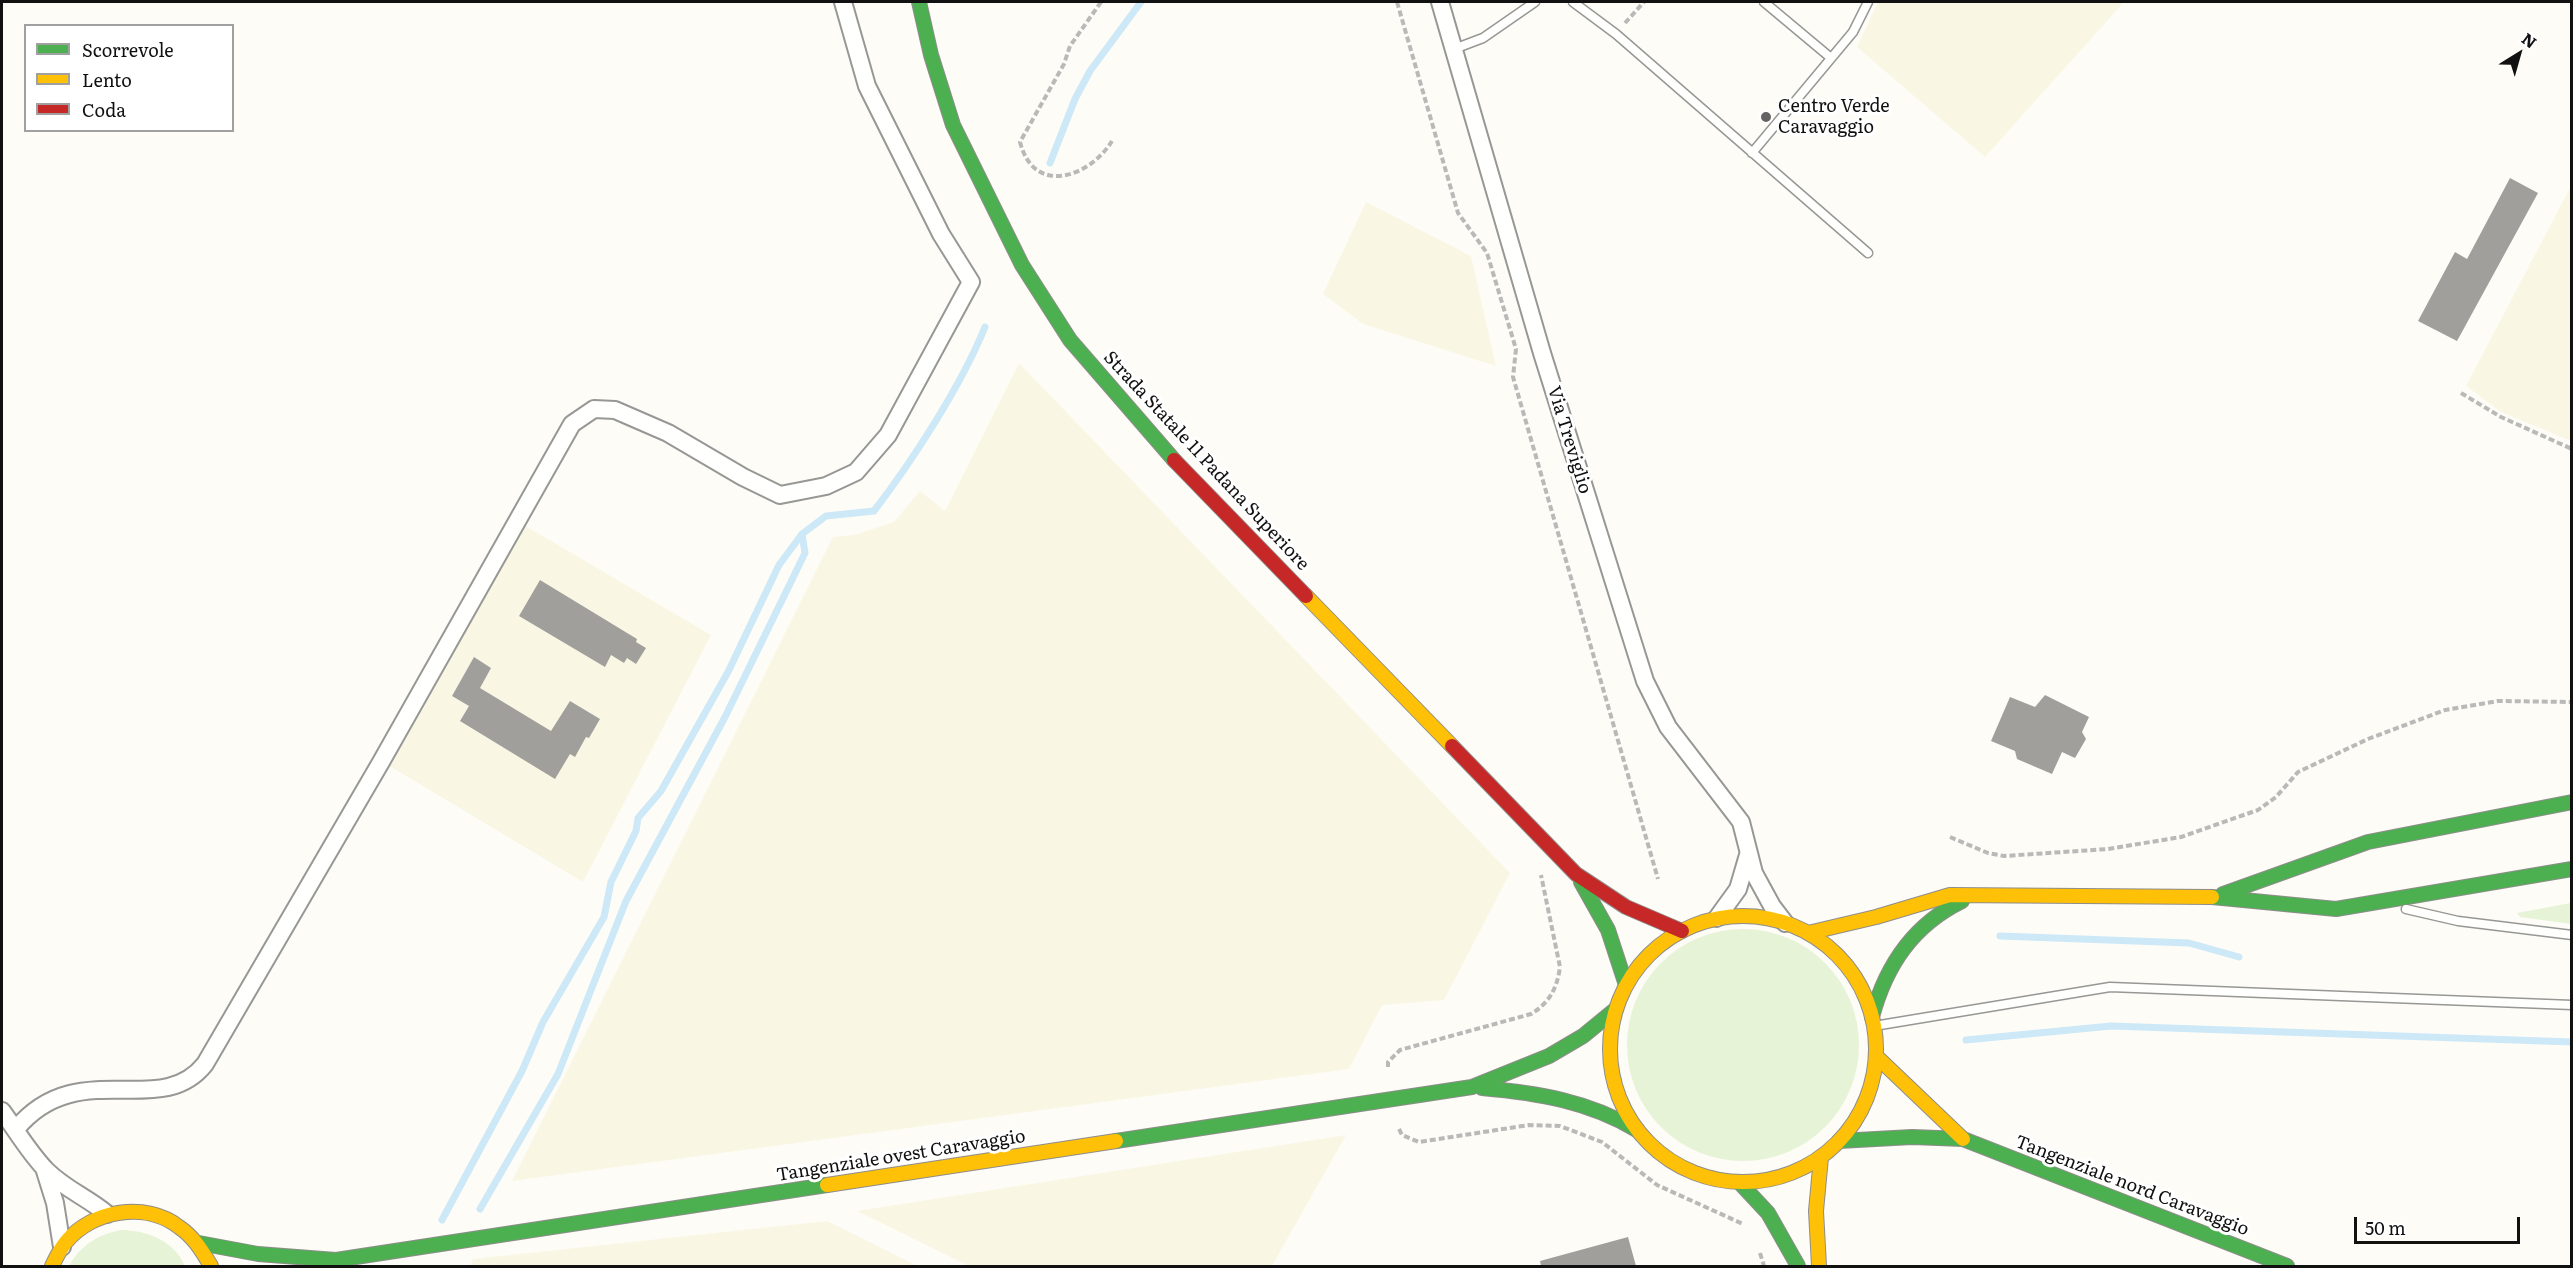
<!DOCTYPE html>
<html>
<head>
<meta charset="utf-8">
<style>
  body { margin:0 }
  #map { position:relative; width:2573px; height:1268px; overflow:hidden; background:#fdfcf7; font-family:Literata,serif }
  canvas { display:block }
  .frame { position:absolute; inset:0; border:3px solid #111; pointer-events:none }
  .legend { position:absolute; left:24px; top:24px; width:210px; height:108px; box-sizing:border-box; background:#fff; border:2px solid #a0a0a0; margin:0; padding:8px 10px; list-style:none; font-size:18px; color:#111 }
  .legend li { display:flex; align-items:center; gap:12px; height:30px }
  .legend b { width:30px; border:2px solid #a0a0a0 }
  .north { position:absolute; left:2489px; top:24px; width:60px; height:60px; -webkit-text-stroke:4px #fff; paint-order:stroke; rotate:37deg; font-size:16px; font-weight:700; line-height:24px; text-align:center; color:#111 }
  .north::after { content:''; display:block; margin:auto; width:21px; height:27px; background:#111; clip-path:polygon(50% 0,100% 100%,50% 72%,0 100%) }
  .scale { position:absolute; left:2354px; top:1217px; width:166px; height:27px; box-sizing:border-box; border:3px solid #111; border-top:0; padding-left:8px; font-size:18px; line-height:21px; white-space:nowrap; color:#111; -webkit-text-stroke:4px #fff; paint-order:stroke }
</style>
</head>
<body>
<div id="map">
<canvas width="2573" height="1268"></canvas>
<div class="frame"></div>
<ul class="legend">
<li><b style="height:8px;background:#4caf50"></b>Scorrevole</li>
<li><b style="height:8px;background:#ffc107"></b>Lento</li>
<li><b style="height:8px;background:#c62828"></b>Coda</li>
</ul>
<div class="north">N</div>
<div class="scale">50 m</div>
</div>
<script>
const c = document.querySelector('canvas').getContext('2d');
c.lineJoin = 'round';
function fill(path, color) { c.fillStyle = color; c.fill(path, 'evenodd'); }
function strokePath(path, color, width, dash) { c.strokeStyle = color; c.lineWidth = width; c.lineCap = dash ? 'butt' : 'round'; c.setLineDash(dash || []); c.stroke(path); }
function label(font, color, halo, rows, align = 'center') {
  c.font = font + ' Literata,serif'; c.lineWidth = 6; c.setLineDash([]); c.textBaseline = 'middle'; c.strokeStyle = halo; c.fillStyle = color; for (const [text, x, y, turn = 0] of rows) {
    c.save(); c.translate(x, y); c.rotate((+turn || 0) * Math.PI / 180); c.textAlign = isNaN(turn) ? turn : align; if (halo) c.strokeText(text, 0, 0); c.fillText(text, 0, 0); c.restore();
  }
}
fill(new Path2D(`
  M1878,2H2124L1985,157L1857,47Z
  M2571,186V441L2501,412L2466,386Z
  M1366,202L1471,256L1496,366L1363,324L1323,294Z
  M1019,363L1510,873L1444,1000L1382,1005L1349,1069L512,1181L833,537L854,535L894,522L920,491L945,511Z
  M524,525L711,635L583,882L388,765Z
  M1346,1135L1272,1266H969L857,1211Z
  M827,1221L917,1266H470L473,1259Z`), '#f9f7e4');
fill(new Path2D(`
  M2571,903V924L2520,917L2517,913Z
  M1627 1045a116 116 0 1 1 232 0a116 116 0 1 1-232 0Z
  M122,1230C149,1231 174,1241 185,1266H69C81,1245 98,1234 122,1230Z`), '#e7f3d7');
strokePath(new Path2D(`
  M1050,163L1075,99L1090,71L1141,2
  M2000,936L2189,943L2239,957
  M1966,1040L2111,1026L2572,1042
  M480,1209L558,1074L626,901L725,717L805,553L802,534L826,516L874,511C913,460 961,386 985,327
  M442,1220L522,1071L543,1022L604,917L611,882L636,831L638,818L661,791L728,672L779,565L802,534`), '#cde8f7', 7);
fill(new Path2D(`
  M2510,178L2538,193L2457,341L2418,321L2455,252L2467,259Z
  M540,580L637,639L636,642L646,648L636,664L627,658L624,663L611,655L605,667L519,616Z
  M474,657L491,668L480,688L551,731L570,701L600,719L589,738L586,737L575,757L570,754L555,779L460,721L469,706L452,696Z
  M2045,695L2089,717L2082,732L2086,739L2075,758L2062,752L2052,774L2017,759L2015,751L1991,741L2010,697L2035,707Z
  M1628,1237L1636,1266H1541L1540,1261Z`), '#a19f9c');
const lane = new Path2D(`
  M1573,2L1616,34L1868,253
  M1764,2L1831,58
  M1454,49L1483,38L1535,2
  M1752,153L1853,32L1868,2
  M2406,909L2458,921L2572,935
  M1874,1026L2110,987L2572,1005`);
const street = new Path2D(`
  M1440,2L1542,353L1645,681L1668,727L1741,822L1754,873L1772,906L1785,923
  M1717,918L1738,889L1748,855
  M2,1111C16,1130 30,1154 47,1171C65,1189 88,1198 107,1214
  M16,1129C78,1054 160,1121 205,1064L381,762L572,424L594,409L615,410L668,433L743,477L780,495L826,486L856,472L888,435L971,282L941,234L867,86L843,2
  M45,1171L55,1203L62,1247`);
const fast = new Path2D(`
  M919,2L931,55L953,125L1022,265L1070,340L1174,460
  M1581,882L1608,930L1626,985
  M2223,894L2368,842L2572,802
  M2212,897L2336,909L2572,869
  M1872,1017C1886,965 1913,925 1962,901
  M1482,1088C1538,1093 1588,1101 1637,1130
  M1116,1141L1472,1087L1549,1056L1583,1036L1616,1009
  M1839,1141L1912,1137L1963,1139L2287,1266
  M1740,1183L1768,1213L1798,1266
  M199,1243L258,1254L336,1260L827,1185`);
const slow = new Path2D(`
  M1306,596L1452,746
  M1610 1049a133 133 0 1 1 266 0a133 133 0 1 1-266 0Z
  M1808,933L1876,917L1950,895L2212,897
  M1876,1056L1963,1139
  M827,1185L1116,1141
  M52,1266C56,1258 60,1249 66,1242C92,1210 146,1201 179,1227C194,1237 202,1251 211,1266
  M1819,1266L1816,1211L1821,1157`);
const jam = new Path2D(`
  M1174,460L1306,596
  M1452,746L1576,874L1626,907L1682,931`);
strokePath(lane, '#979795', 11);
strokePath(street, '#979795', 20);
strokePath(fast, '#8e8d8b', 16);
strokePath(slow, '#8e8d8b', 16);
strokePath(jam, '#8e8d8b', 16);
strokePath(new Path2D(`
  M1101,2L1070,46L1064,64L1020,142C1034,197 1090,177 1112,141
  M1397,2L1458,213L1487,253L1516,349L1513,377L1658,879
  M1625,23L1644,2
  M2461,393L2501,417L2572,449
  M1950,837L1988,853L2004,856L2108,849L2181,837L2258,810L2276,797L2298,772L2368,739L2445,710L2498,701L2572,702
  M1388,1067V1062L1400,1050L1531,1014C1549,1003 1557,989 1560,967L1541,875
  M1399,1129L1402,1135L1419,1142L1529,1125L1560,1126L1602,1142L1657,1185L1743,1224
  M1760,1253L1764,1266`), '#b9b9b8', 4, [6, 3]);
strokePath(lane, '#fffffe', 8);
strokePath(street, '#fffffe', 16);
strokePath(fast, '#4caf50', 14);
strokePath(slow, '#ffc107', 14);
strokePath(jam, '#c62828', 14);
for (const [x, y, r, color] of [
  [1766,117,6,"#646362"]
]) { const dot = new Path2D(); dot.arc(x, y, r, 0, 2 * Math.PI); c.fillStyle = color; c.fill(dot); strokePath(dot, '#fff', 2); }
label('18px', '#111', '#fff', [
  ["Centro Verde",1778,107],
  ["Caravaggio",1778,128]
], 'left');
label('18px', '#111', '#fff', [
  ["Via Treviglio",1569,440,73],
  ["Strada Statale 11 Padana Superiore",1206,461,47],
  ["Tangenziale ovest Caravaggio",901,1156,-9],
  ["Tangenziale nord Caravaggio",2132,1186,21]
]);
</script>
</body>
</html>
